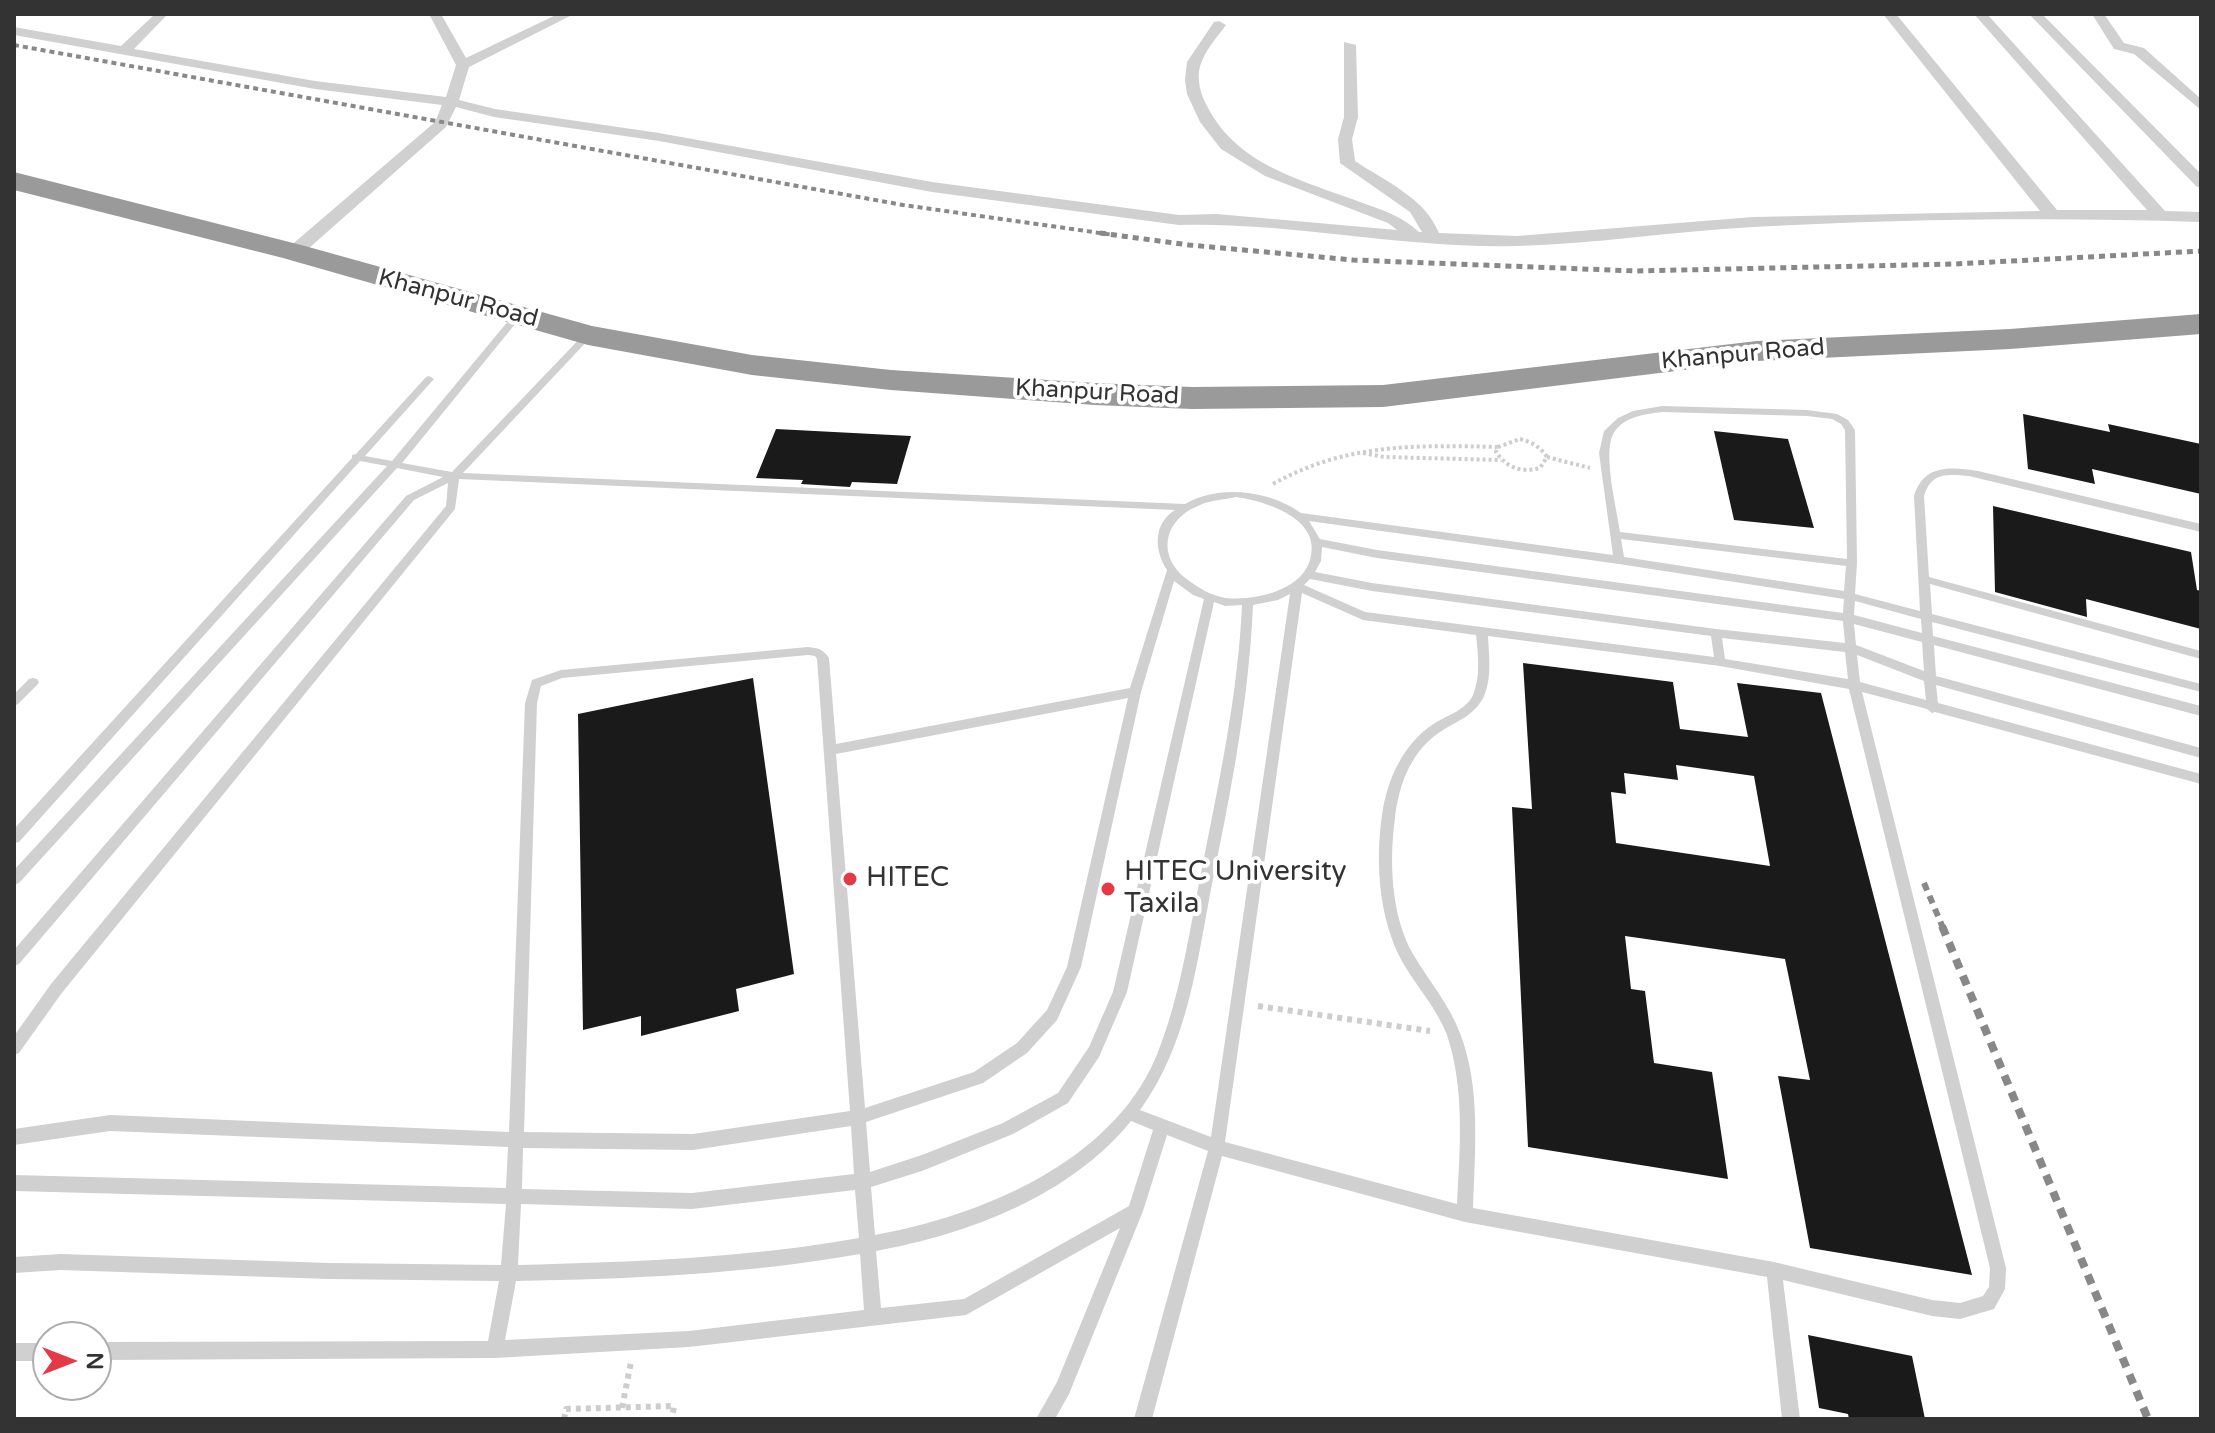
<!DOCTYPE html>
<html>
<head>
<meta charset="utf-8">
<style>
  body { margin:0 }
  #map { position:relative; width:2215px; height:1433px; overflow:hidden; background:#fff; font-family:"Varela Round",sans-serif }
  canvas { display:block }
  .frame { position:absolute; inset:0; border:16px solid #333; pointer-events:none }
  .north { position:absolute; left:32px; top:1321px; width:80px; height:80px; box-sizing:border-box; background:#fff; border:2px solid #adadad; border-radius:50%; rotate:90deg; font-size:22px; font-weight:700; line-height:32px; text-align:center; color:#333 }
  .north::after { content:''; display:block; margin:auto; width:28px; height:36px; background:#e63946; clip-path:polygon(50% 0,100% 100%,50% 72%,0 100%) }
</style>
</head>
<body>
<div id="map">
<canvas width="2215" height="1433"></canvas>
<div class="frame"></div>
<div class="north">N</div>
</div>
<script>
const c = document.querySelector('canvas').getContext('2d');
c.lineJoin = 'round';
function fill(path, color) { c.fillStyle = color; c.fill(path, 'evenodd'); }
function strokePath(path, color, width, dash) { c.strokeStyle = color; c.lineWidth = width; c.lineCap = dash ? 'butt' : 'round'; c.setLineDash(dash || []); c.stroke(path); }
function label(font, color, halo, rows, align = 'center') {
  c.font = font + ' "Varela Round",sans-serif'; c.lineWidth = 8; c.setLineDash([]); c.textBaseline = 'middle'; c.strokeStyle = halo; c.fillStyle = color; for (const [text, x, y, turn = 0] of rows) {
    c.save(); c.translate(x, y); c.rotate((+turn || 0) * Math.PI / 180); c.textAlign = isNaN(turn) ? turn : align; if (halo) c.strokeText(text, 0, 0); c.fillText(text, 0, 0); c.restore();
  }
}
fill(new Path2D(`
  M2023,414L2110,432L2108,424L2201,444V494L2092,469L2095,484L2028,469Z
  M776,429L911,436L897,484L852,482L850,487L801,484L803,480L756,478Z
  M1714,431L1788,439L1814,528L1734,520Z
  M1993,506L2191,552L2197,590L2201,591V629L2086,599L2087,617L1995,592Z
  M1523,663L1673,682L1680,729L1748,737L1737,683L1821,693L1972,1275L1810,1248L1778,1076L1810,1080L1785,959L1625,936L1631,989L1645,991L1654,1063L1712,1072L1728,1179L1528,1147L1512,807L1532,809ZM1676,765L1754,776L1770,866L1616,843L1611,792L1626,794L1624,773L1678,780Z
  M753,678L794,974L736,989L739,1011L641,1036V1016L583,1030L578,714Z
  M1808,1335L1912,1356L1925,1419H1849L1848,1414L1819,1408Z`), '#1a1a1a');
strokePath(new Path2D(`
  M1520,439C1532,442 1540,447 1547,457L1540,468C1521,473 1507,468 1496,452L1498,447Z
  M1363,453L1384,457L1501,460
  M1547,457L1590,468
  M1273,484C1346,443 1416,445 1498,447`), '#cdcdcd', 4, [3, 3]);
strokePath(new Path2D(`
  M1258,1006L1430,1031
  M622,1408L631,1362
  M564,1419L566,1409L674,1406L672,1419`), '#cdcdcd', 6, [5, 5]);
fill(new Path2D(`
  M517,313L521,316L520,318L402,463L452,472L585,333H591V337L463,473L1185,504C1218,484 1270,490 1301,513L1613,555L1599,453L1604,431L1618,418L1633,411L1662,406L1807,410L1837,414L1848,420L1855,430L1857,563L1855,594L1920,611L1914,496C1924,464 1950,467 1978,471L2201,524V532L1969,476C1947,474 1931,472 1924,496L1929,577L2201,651V659L1930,584L1932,614L2201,684V692L1932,622L1933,636L2201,706V716L1934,645L1936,676L2201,748V758L1936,685L1938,703L2201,774V784L1935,712L1932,713L1927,709L1862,692L2006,1268L2005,1289L1994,1309L1960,1319L1932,1316L1783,1280L1800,1419H1782L1767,1277L1465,1222L1222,1156L1152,1419H1134L1208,1151L1167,1135L1143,1211L1069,1394L1055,1419H1036L1057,1382L1120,1228L966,1315L689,1347L635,1350L495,1358L96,1360V1342L488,1341L499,1281L329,1279L61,1270L14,1273V1257L61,1254L329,1263L501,1265L506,1204L14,1191V1175L506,1188L508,1147L110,1131L14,1145V1129L110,1115L509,1132L525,703L532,680L561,670L808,647C818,648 823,649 829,658L836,744L1130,688L1167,570C1154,550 1153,524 1175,510L459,479L455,509L61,994L19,1053L14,1055V1036L51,984L446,506L448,483L414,500L19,964L14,966V950L406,496L443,477L397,468L19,883L14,885V870L387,466L360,461L19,842L14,843V829L352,458V455L356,454L426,377L429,376L434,379L365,456L392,461L514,314ZM1662,412L1807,416L1832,419L1841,424L1845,430L1847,559L1620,532C1617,509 1601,449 1615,431C1626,416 1646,414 1662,412ZM1236,497C1266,501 1323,519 1310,560C1301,591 1254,601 1226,598C1212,596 1200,589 1188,580C1156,557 1163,519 1200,505C1211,500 1224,500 1236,497ZM1309,521L1619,564L1844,599L1843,613L1377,550L1320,539ZM1621,539L1846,566L1844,591L1624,557ZM1322,547L1377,558L1843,621L1845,643L1716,629L1372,583L1315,572L1321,561ZM1310,579L1372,591L1711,636L1714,657L1365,612L1304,585ZM1174,581L1193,595L1204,599L1113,992L1089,1047L1058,1093L1003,1123L922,1155L870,1172L866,1122L983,1083L1027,1053L1057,1020L1081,967L1141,692ZM1302,593L1363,620L1476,635C1478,654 1481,676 1473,695C1466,710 1448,715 1435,723C1403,743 1387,780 1382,815C1375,863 1379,920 1403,963C1417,987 1437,1009 1447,1035C1465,1089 1460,1149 1457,1204L1225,1142ZM1290,594L1211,1137L1140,1110C1188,1045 1197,961 1212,884C1231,792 1249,699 1253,605L1278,600ZM1855,601L1921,619L1922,633L1854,615ZM1214,602L1225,606L1242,605C1238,693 1220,777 1203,863C1190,927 1181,996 1156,1057C1111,1163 980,1216 875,1235L871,1187L922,1171L1013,1134L1068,1103L1099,1057L1127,992ZM1854,624L1922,642L1924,671L1856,645ZM1488,636L1720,666L1849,689L1990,1268L1989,1287L1983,1296L1960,1303L1932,1300L1774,1262L1473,1208C1475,1151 1481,1087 1460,1033C1449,1004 1429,981 1413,954C1391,916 1389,861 1395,818C1399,783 1412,749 1443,730C1459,720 1475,715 1484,696C1492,678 1489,656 1488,636ZM1722,638L1845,652L1848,679L1725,659ZM808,655L815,656L817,659L850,1111L693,1134L524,1132L537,703L541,686L562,678ZM1857,655L1924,681L1926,700L1860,682ZM1128,698L1067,967L1047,1010L1017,1043L974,1072L865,1108L836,754ZM1131,1121L1153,1130L1129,1206L964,1299L881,1308L876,1251C969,1234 1070,1196 1131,1121ZM851,1126L854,1174L692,1193L522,1189L523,1148L693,1150ZM855,1190L859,1238C747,1258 632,1262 518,1265L521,1204L692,1209ZM860,1254L864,1310L689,1331L505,1340L516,1281C631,1279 747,1274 860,1254Z
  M33,678L37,679L39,682L37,685L18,704L14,706V694L29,679Z
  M14,1343H48V1361H14Z`), '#d0d0d0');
fill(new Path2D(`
  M155,14H168L134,49L315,81L446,97L456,65L429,14H441L466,58L558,14H574L469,67L459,100L495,109L659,133L932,182L1179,215L1217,214L1397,230L1388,223L1265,176L1221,149L1200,122L1187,94L1185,80L1187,62L1214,22L1219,21L1226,25C1218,36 1207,48 1202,61C1196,73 1199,90 1205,102C1235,165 1299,179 1360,202C1382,210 1402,216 1419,232H1422L1410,212L1340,163L1338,139L1344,117V42L1356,45L1358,117L1352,139L1355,161C1385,181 1425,198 1439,233L1517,236L1753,217L2040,211L1883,14H1896L2057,210H2147L1974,14H1987L2165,211L2201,212V222C2054,217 1900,219 1753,227C1674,231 1596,244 1517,246C1404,249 1292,222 1179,225L932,192L659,141L494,117L456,107L446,127L300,256H288L286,252L288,248L435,122L442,105L315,89L14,35V27L121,46Z
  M2029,14H2042L2201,174V188L2196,186Z
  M2092,14H2104L2124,43L2144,48L2201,99V110L2134,54L2114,49Z`), '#d0d0d0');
fill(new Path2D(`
  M14,172L305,246L592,326L752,355L891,370L1095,383L1192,387L1383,385L1757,341L2010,329L2201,314V334L2010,349L1757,361L1383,407L1192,409L1095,405L891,390L752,375L588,345L283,258L14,190Z`), '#9a9a9a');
strokePath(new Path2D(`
  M14,45L903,205L1114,235`), '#888', 4, [5, 4]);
strokePath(new Path2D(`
  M1100,233L1189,245L1353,260L1636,271L1955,264L2201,251`), '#888', 5, [6, 5]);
strokePath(new Path2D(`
  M1924,883L1943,928`), '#888', 6, [8, 6]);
strokePath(new Path2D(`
  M1942,926L2148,1419`), '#888', 8, [10, 8]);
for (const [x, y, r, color] of [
  [850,879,8,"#e63946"],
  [1108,889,8,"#e63946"]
]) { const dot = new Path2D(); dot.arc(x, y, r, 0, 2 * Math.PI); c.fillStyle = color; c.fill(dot); strokePath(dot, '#fff', 3); }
label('24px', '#333', '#fff', [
  ["Khanpur Road",458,299,15],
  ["Khanpur Road",1743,355,-5],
  ["Khanpur Road",1097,393,3]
]);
label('28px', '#333', '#fff', [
  ["HITEC University",1124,873],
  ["Taxila",1124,905],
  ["HITEC",866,879]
], 'left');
</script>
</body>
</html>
